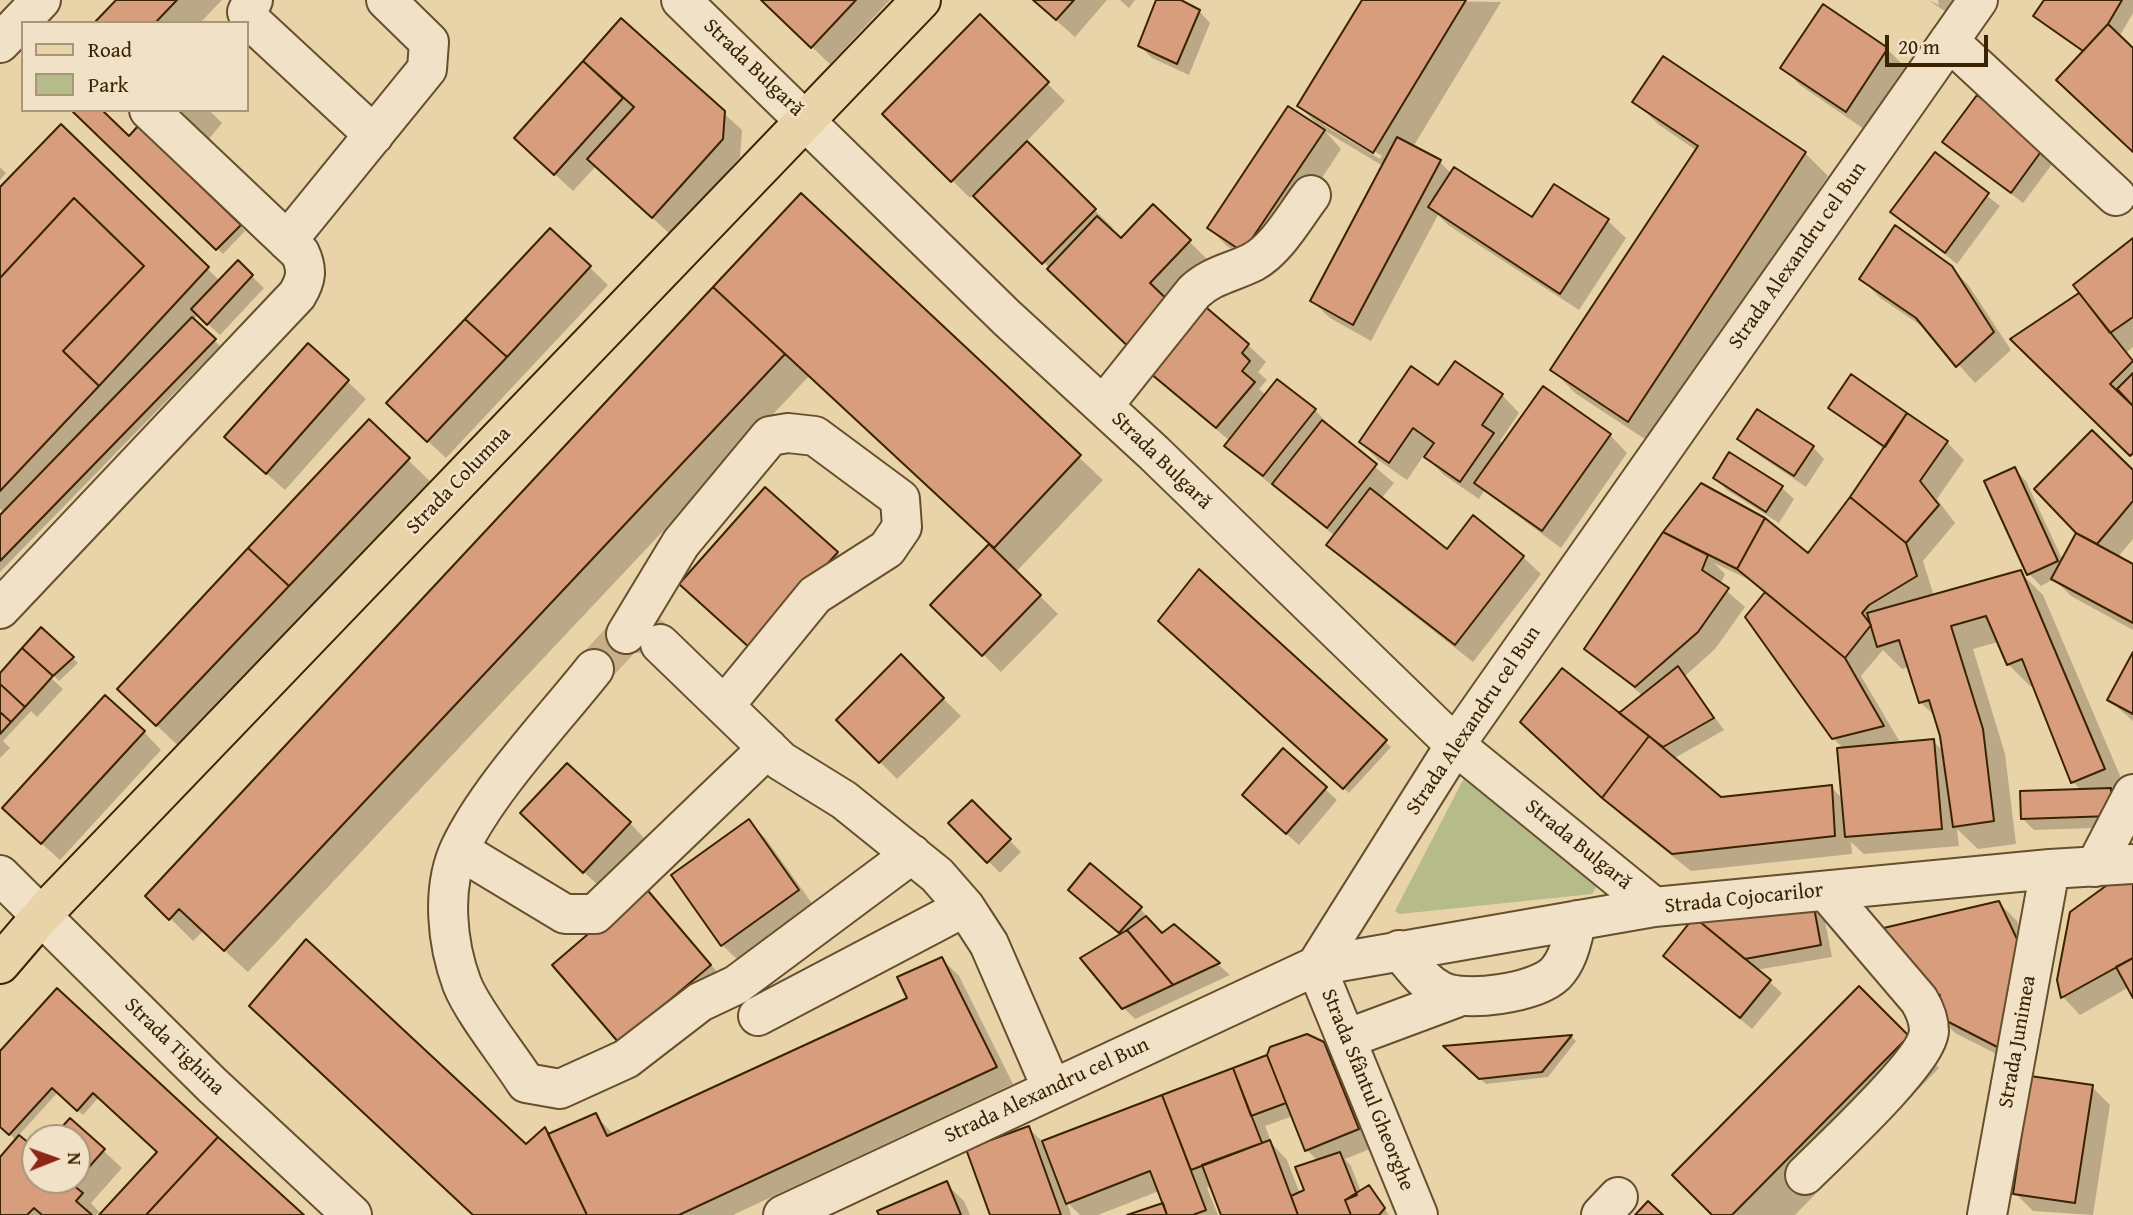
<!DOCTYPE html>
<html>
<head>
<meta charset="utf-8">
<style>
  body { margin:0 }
  #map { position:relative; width:2133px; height:1215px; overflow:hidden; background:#e9d3a9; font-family:"Gentium Book Plus",serif }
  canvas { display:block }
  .legend { position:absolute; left:21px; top:21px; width:228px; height:91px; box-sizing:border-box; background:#f1e2c7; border:2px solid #a89678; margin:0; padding:9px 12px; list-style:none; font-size:21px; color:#3a2302 }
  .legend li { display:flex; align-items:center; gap:14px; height:35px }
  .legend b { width:35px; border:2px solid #a89678 }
  .north { position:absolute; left:21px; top:1124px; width:70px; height:70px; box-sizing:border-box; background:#f1e2c7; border:2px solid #a89678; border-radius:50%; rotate:89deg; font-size:19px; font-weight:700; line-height:28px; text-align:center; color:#3a2302 }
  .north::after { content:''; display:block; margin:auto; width:24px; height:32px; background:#8f2418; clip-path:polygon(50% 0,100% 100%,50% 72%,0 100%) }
  .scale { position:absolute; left:1885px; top:35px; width:103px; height:32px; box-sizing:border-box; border:4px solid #3a2302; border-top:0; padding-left:9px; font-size:21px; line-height:24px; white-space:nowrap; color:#3a2302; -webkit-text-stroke:5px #f1e2c7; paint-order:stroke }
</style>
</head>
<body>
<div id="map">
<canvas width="2133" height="1215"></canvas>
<ul class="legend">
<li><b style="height:9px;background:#e9d3a9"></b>Road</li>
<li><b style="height:19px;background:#b5bc89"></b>Park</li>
</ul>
<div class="north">N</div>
<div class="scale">20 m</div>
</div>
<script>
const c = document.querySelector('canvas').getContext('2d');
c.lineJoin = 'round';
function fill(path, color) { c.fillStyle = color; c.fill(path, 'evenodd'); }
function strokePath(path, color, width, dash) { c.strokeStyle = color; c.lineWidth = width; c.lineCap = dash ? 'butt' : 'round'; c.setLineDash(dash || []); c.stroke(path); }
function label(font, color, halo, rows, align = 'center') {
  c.font = font + ' "Gentium Book Plus",serif'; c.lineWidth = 5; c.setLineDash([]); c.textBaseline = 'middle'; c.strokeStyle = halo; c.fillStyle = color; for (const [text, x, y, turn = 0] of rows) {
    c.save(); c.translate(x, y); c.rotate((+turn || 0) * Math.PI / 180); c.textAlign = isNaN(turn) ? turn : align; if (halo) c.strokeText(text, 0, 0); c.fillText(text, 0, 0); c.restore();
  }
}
fill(new Path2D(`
  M1473,773L1595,881L1596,888L1592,894L1400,914L1395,911L1463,780Z`), '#b5bc89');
fill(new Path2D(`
  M119,0H222L200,23H96Z
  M762,0H890L830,64Z
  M1033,0H1107L1075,37Z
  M1120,0H1135L1129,8Z
  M1158,0H1177L1199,11L1210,23L1189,75L1152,58L1140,46Z
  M1364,0L1501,2L1413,147L1440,162L1452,174L1533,220L1554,186L1608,221L1626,238L1579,310L1448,225L1438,215L1371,341L1330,318L1312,301L1383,166L1325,131L1341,149L1262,269L1227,246L1209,228L1320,127L1299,106ZM1324,121L1382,156L1380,159L1324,125Z
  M1928,0L1939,5L1938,0H1960L1951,15Z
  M2046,0H2133V13L2119,37L2133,51V151L2084,53L2035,16Z
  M1824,6L1887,49L1905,67L1864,129L1800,85L1782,67Z
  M980,17L1065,101L1026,142L1113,228L1110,230L1121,241L1153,206L1207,259L1167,301L1248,345L1266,362L1258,372L1267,380L1259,389L1266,395L1315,410L1326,422L1324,424L1394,483L1381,499L1447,551L1523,557L1541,574L1473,662L1346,562L1328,544L1335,536L1238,458L1226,446L1230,441L1158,381L1141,363L1144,360L974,194L970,198L885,114Z
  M621,20L742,130L740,157L671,235L596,166L573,191L516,138Z
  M1663,59L1805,153L1828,176L1651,443L1575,393L1553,370L1697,151L1658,124L1635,102Z
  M1977,97L2056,159L2023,203L1944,142Z
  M73,110L129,139L138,129L245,231L223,254Z
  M171,110H209L222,123L205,144Z
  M61,127L220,281L238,263L264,288L220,335L198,315L193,320L220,346L0,572V518L5,513L0,509V190Z
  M1935,155L2000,206L1957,264L1893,212Z
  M0,167L6,173L0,180Z
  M801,196L1103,480L1016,572L1058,614L1001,672L933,605L991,545L809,376L248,972L203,931L193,941L148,896Z
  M550,230L608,285L446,458L406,421Z
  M2133,241V347L2127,352L2133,360V457L2013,340L2082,293Z
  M1951,267L1969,286L2011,350L1975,383L1929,331L1879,297L1862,279Z
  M308,345L366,399L285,490L244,454Z
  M1438,387L1502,395L1519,413L1500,441L1503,445L1610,435L1627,453L1561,548L1484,491L1479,499L1444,475L1424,455L1407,480L1378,460L1361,442Z
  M1830,407L1947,442L1964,460L1937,499L1955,523L1923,561L1934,596L2020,572L2043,595L2127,792L2123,827L2034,830L2022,818L2082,791L2073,782L2035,686L2031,687L2008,664L1998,642L1973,649L2005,754L2016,844L1978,849L1957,829L1959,846L1864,854L1851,842L1852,854L1691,871L1622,816L1540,740L1625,720L1643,696L1587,648L1671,537L1666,532L1808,555L1884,449ZM1714,563L1750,580L1766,594L1833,738L1844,749L1843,799L1831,787L1720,799L1673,759L1724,730L1685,676L1715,649L1745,607L1720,585L1725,574ZM1883,650L1902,669L1909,667L1920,702L1937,718L1944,752L1933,741L1901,744L1861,676Z
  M369,422L440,491L189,756L151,720Z
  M1739,439L1813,447L1824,459L1806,487L1751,450Z
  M2014,469L2026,481L2063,561L2078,532L2133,473V539L2118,557L2133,566V630L2071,596L2054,579L2041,586L2029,574Z
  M1715,478L1782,488L1794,499L1779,523L1727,490Z
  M837,553L854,571L681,584Z
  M1199,572L1391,747L1349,793L1166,626Z
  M42,630L78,663L59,681L54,676L51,678L63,689L37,717L31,711L3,741L10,748L0,758V675Z
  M2133,656V721L2109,700Z
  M901,657L961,716L897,779L838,720Z
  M144,732L161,750L60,860L22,826Z
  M1283,751L1337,800L1299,845L1256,807Z
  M972,802L1021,852L1000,873L950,823Z
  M749,821L766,839L816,909L740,962L722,945Z
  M630,823L647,841L602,889L540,831Z
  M2133,881V994L2129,987L2080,1015L2063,997L2058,980Z
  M644,889L727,983L637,1060Z
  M1082,901L1140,908L1162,935L1174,926L1230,975L1135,1019L1123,1007L1121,934Z
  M1999,903L2017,921L2042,975L2022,1067L1955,1033L1937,1015L1920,988Z
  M1813,904L1824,916L1832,957L1756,970L1782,993L1752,1029L1665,956Z
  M942,959L959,976L1013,1084L733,1215H474L526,1147L545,1130L550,1135L595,1115L614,1135L909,999Z
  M1859,988L1939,1068L1795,1215H1714Z
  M57,991L301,1215H101L159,1152L99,1097L83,1115L58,1092L18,1136L35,1151V1180H77V1138H55L70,1120L122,1168L91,1203L99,1212L96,1215H0V1159L17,1141L0,1125V1053Z
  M1571,1036L1576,1041L1548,1077L1486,1084L1447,1048Z
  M1323,1043L1341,1061L1375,1147L1345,1159L1351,1166L1361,1192L1369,1187L1389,1215H1223L1212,1186L1207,1188L1218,1215H1133L1164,1205L1159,1191L1098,1215H1080L1067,1202L1071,1215H992L1028,1128L1043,1142L1234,1069ZM1293,1116L1307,1150L1318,1161L1306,1191L1300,1194L1287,1160L1272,1144L1265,1126Z
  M2092,1087L2110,1105L2093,1215L2033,1211L2015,1193Z
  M946,1184L964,1201L970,1215H881Z`), '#0003');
const building = new Path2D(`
  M116,0H177L155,23H94Z
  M761,0H856L811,48Z
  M1033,0H1074L1056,20Z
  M1156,0H1181L1200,10L1177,64L1138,46Z
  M1362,0H1466L1373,153L1297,106Z
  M2044,0H2122L2108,24L2083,51L2033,16Z
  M1823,4L1888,48L1846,112L1780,68Z
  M980,14L1049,82L951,182L882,114Z
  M621,18L725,111L723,139L652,218L587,159L634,107L583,61Z
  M2108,24L2133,48V152L2056,80Z
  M1663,56L1806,152L1628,422L1550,370L1698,146L1632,102Z
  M583,61L623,98L554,175L514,138Z
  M1977,95L2045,146L2011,193L1942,142Z
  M1288,106L1325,130L1243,252L1207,228Z
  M71,110H102L129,136L138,126L241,225L216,250Z
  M61,124L209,267L99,386L63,351L144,266L74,198L0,278V187Z
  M1397,137L1441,160L1353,325L1310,301Z
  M1027,141L1096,209L1042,264L973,196Z
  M1935,152L1989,193L1945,253L1890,212Z
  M1454,167L1532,217L1554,184L1609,219L1560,294L1428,207Z
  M801,193L1081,455L994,548L713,287Z
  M74,198L144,266L63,351L99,386L0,491V278Z
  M1153,204L1191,240L1150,283L1178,310L1136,354L1047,269L1097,216L1121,238Z
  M1895,225L1952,266L1994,332L1956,367L1916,318L1859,279Z
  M550,228L591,266L507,357L465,319Z
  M2133,238V317L2110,333L2073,285Z
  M238,260L253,275L207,325L191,309Z
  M713,287L785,354L224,951L179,909L169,920L145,896Z
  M2079,293L2133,361L2110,384L2133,406V453L2130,456L2010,339Z
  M1194,297L1249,344L1242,353L1250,361L1242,371L1255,382L1216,428L1138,363Z
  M192,317L216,339L0,561V515Z
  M465,319L507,357L427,442L386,403Z
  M308,343L349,380L266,474L224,437Z
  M1455,361L1503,394L1482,425L1494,433L1460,482L1424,457L1434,443L1413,428L1389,463L1359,442L1411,366L1438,385Z
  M2133,373V406L2117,389Z
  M1851,374L1907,413L1885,447L1828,408Z
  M1277,379L1316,409L1263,476L1224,446Z
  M1543,386L1611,434L1542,531L1474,483Z
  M1757,409L1814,446L1794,476L1737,439Z
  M1907,413L1948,441L1920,481L1939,505L1906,543L1850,497Z
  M369,419L410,458L289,586L248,548Z
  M1322,420L1377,464L1327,528L1272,484Z
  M2092,430L2133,470V501L2097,544L2076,533L2034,489Z
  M1729,452L1783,486L1766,512L1713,478Z
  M2015,467L2058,561L2027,575L1984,481Z
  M1701,483L1765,518L1737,569L1663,532Z
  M765,487L838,552L751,649L679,584Z
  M1370,488L1447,549L1473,515L1524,556L1455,645L1326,545Z
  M1850,497L1906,543L1917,576L1869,605L1862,613L1871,625L1845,658L1737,569L1765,518L1808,553Z
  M1663,532L1708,555L1702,570L1729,588L1698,632L1635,687L1584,649Z
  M2076,533L2133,564V623L2051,579Z
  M989,544L1041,595L982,656L930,605Z
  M248,548L289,586L156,726L117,689Z
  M1199,569L1387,740L1343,789L1158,621Z
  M2021,570L2105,769L2071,783L2022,659L2007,665L1986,616L1951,626L1983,729L1994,821L1953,827L1940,736L1929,700L1919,703L1899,640L1877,647L1867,613Z
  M1765,592L1845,658L1884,726L1832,739L1745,617Z
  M41,627L74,657L53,676L22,648Z
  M22,648L53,676L25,707L0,684V673Z
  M2133,652V714L2107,700Z
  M901,654L944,698L879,763L836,720Z
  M1678,666L1714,718L1663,747L1619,713Z
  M1562,668L1649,736L1602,798L1520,722Z
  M0,684L25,707L11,722L0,712Z
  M105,695L145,731L41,844L2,808Z
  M0,712L11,722L0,734Z
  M1649,736L1721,797L1832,785L1835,836L1672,854L1602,798Z
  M1934,739L1942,829L1845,837L1837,748Z
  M1283,748L1327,787L1286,834L1242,795Z
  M567,763L631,822L583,873L520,813Z
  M2111,788L2112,816L2021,819L2020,791Z
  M972,800L1011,839L987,863L948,823Z
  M749,819L799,890L721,946L671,875Z
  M1090,863L1142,907L1119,933L1068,890Z
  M2133,879V958L2061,998L2057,980L2070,912L2114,880Z
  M644,886L711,965L619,1043L552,965Z
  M1999,901L2025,956L2005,1051L1935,1015L1940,995L1901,971L1875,930Z
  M1813,902L1821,945L1745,959L1694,917Z
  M1146,916L1162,933L1174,924L1220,963L1173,985L1127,930Z
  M1694,917L1771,980L1740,1018L1663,956Z
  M1127,930L1173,985L1122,1009L1080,958Z
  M306,939L526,1144L545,1127L587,1215H473L249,1006Z
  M942,957L997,1067L679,1215H587L548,1134L596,1113L607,1136L907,998L897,977Z
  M2133,958V998L2116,967Z
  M1859,986L1909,1036L1732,1215H1712L1672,1175Z
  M57,988L218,1137L146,1215H99L157,1152L93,1093L77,1111L52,1088L9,1135L0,1127V1051Z
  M1307,1034L1324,1042L1359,1129L1305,1151L1267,1055L1270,1047Z
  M1572,1035L1542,1072L1479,1079L1443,1046Z
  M1267,1055L1286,1103L1251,1116L1233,1068Z
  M1233,1068L1262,1143L1191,1170L1162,1095Z
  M2030,1076L2093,1085L2075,1203L2013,1194Z
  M1162,1095L1206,1210L1193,1215H1167L1150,1171L1066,1204L1042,1141Z
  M70,1118L105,1149L73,1185L83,1193L76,1201L92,1215H42L34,1208L27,1215H0V1157L19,1135L35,1148V1180H77V1138H52Z
  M1029,1126L1061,1215H990L966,1149Z
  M218,1137L304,1215H146Z
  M1270,1140L1298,1215H1221L1202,1165Z
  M1340,1152L1357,1195L1345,1200L1351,1215H1298L1291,1196L1304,1190L1295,1167Z
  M947,1181L961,1215H879L877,1211Z
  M1369,1185L1385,1208L1379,1215H1351L1345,1200Z
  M1648,1201L1663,1215H1635Z
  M1163,1203L1167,1215H1127Z`);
fill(building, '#d79d7d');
strokePath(building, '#3a2302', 2);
strokePath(new Path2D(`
  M594,669L626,634H648L656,641`), '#c6b088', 38, [38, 19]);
const minor = new Path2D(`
  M253,0L247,12L250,20L374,135
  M681,0L1007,318L1154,453L1455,745L1654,907
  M1949,41L2116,196
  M0,43L41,0
  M287,241L427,69L429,42L386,0
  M1103,406L1194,292C1212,275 1231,273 1253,262C1277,249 1295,216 1311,195
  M0,609L297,295C306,280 308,270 300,253L149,110
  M626,634L681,543L770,436L788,433L815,436L900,499L902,527L887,549L815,595L725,705
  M660,644L781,761L844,800L937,875L965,907L989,944L1052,1089
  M594,669C552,722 488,789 460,848C441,888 447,944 462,984C473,1012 509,1056 526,1083L560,1089L626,1059L700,1002L736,985L912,854
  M459,850L565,914H595L768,748
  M2095,867L2133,794
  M0,875L212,1085L352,1215
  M1399,950C1412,965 1423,982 1441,991C1465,1003 1535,993 1555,974C1569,960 1572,939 1577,920
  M1316,966L1654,907L2050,869L2133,864
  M1316,966L1418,1215
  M758,1016L965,907
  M1346,1039L1456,998
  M1805,1175C1830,1150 1927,1061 1929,1031C1929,1019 1925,1010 1919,1000L1826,891
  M783,1215L1316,966L1455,745L1978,0
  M1601,1215L1618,1197
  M1987,1215L2050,869`);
const major = new Path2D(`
  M0,964L42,915L921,0`);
strokePath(minor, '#664f2c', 42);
strokePath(major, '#3a2302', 42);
strokePath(minor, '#f1e2c7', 38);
strokePath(major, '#e9d3a9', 38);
label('21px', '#3a2302', '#f1e2c7', [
  ["Strada Bulgară",753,68,44],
  ["Strada Alexandru cel Bun",1798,256,-55],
  ["Strada Bulgară",1161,461,44],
  ["Strada Columna",459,481,-46],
  ["Strada Alexandru cel Bun",1474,721,-56],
  ["Strada Bulgară",1578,845,39],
  ["Strada Cojocarilor",1744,899,-6],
  ["Strada Junimea",2018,1042,-80],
  ["Strada Tighina",174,1047,44],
  ["Strada Sfântul Gheorghe",1367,1090,68],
  ["Strada Alexandru cel Bun",1047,1091,-25]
]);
</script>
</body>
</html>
